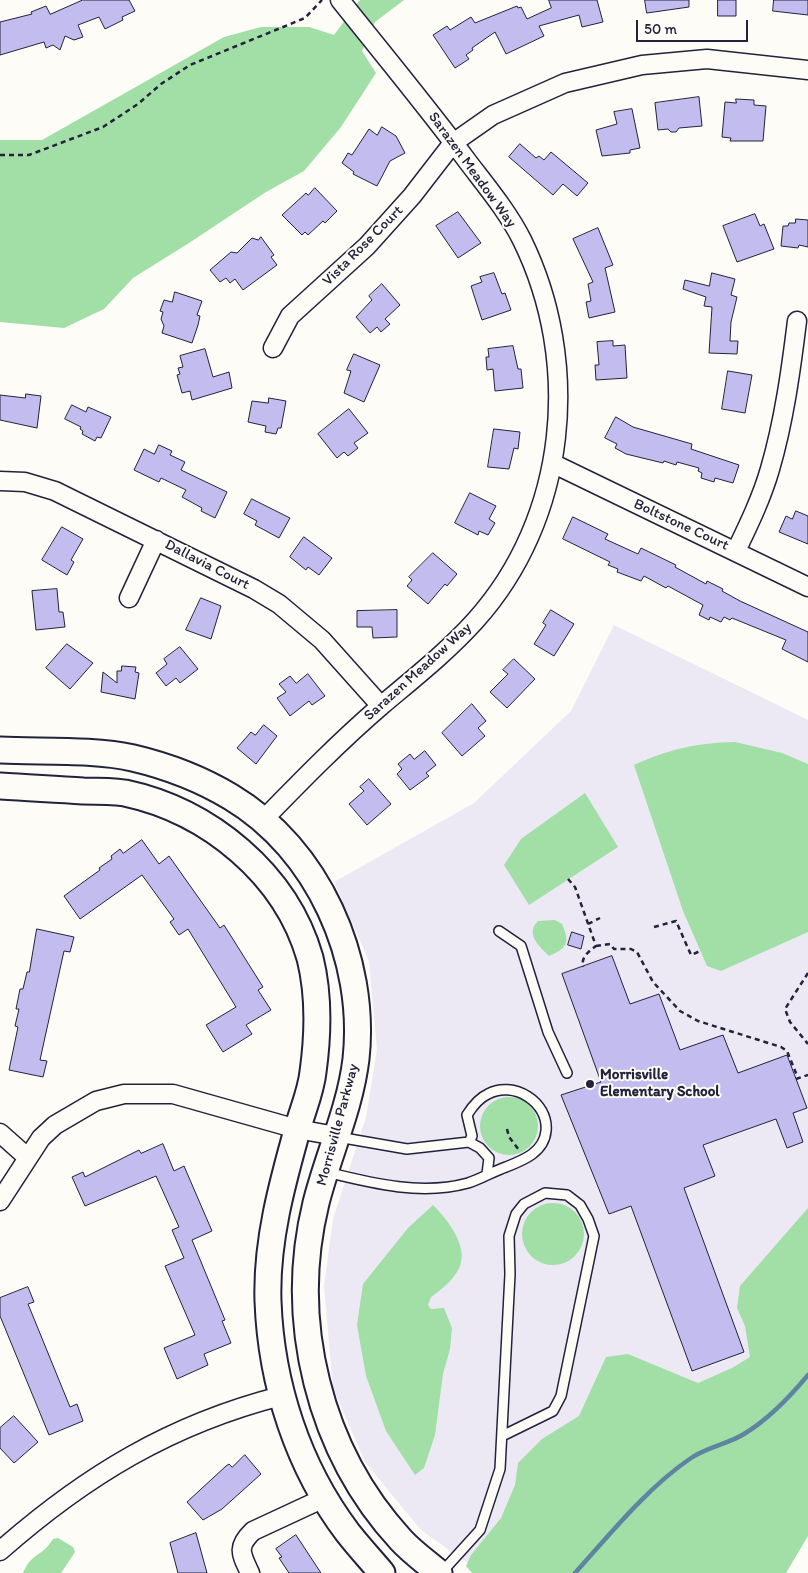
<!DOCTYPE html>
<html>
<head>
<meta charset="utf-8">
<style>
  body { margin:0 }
  #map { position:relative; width:808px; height:1573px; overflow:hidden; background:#fdfcf7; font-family:Itim,sans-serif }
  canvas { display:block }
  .scale { position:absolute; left:636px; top:20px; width:112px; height:22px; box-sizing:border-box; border:2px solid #22223b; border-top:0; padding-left:6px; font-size:15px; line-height:18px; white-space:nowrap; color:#22223b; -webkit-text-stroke:4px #fdfcf7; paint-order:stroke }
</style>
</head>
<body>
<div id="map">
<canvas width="808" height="1573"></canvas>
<div class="scale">50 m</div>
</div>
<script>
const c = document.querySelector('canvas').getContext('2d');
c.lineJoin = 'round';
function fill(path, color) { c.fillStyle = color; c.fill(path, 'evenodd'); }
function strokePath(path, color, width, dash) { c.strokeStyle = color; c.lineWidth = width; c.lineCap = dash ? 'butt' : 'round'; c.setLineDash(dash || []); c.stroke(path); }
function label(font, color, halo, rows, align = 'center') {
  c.font = font + ' Itim,sans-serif'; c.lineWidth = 4; c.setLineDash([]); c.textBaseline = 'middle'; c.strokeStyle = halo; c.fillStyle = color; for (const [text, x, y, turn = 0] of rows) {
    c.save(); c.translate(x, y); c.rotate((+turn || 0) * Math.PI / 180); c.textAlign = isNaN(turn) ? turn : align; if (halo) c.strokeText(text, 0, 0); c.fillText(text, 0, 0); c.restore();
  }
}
fill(new Path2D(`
  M614,625L808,720V1335L482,1573L421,1530L365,1462L333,1388L324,1286L333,1219L366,1117L377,1050L369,961L334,882L474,803L571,711Z`), '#ece9f5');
fill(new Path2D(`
  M360,0H404L375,22L362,51L376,73L341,127L304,171L266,192L189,243L133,278L104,309L64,328L0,322V140H42L224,37L261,27H309L334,35Z
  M735,742L782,753L808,764V932L721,971L707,966L683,911L634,765C669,749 697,743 735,742Z
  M585,793L618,847L529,905L504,865L521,839Z
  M555,920L562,924C570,942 568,948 549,956C539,946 525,934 538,921Z
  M480 1126a29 29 0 1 1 58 0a29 29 0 1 1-58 0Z
  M522 1234a31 31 0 1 1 62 0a31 31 0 1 1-62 0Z
  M433,1205C447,1219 468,1245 460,1266C455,1279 441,1290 431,1297L428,1305L431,1309L444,1308L452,1328L450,1349L443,1374L435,1435L424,1468L415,1475L386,1431L366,1376L357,1325L363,1284L408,1228Z
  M808,1208V1536L786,1573H472L466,1566L471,1555L501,1518L515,1485L518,1463L542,1439L579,1416L606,1357L628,1354L698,1383L732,1368L750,1357L745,1326L737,1308L740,1286Z
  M58,1538L73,1547L75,1552L61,1573H23C32,1552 42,1557 53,1539Z`), '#a1dfa6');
strokePath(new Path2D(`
  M575,1573C611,1533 647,1488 691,1458C707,1447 728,1444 744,1434C769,1419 789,1398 808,1375`), '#5e84a2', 4.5);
const building = new Path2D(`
  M83,0H129L135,11L122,17L123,20L105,29L99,17L78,25L83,37L74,40L65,36L60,50L53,45L46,48L44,42L0,55V22L32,14L31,12L46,6L50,14Z
  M549,0H597L603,22L582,27L579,15L539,26L544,36L506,54L495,32L472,48L473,50L466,55L469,59L455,68L433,35L447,26L450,30L471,17L475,23L517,6L518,8L521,7L527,19L551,8Z
  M645,0H689V7L647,13Z
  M718,0H736V16H718Z
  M774,0H808V15L773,11Z
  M699,97L702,126L679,128L676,132H671L668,129L658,130L655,103Z
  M736,99L754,100V105L766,106L763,141H730L731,138L722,137L725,102L736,103Z
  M632,109L640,148L630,150V153L602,156L596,130L617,124L614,112Z
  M382,127L396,136L405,153L390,161L377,186L353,174L354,172L342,163L348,153L352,155L369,129L377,135Z
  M520,144L536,158L539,156L544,160L551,152L588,183L577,196L563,184L553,195L509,157Z
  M315,188L337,211L325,223L323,221L308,235L305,232L302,235L282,215L306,193L308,195Z
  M458,212L481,243L458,258L436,226Z
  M755,214L760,226L764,224L774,249L737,262L723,226Z
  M796,219L808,220V247L799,245L798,248L781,246L783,226H788L789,223H795Z
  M598,228L613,265L605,268L615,312L589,318L586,302L591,301L588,284L593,282L573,239Z
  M261,237L274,255L271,257L277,265L243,290L235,279L230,283L226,278L220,282L210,270L231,252L237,253L252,238L258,240Z
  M494,273L502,294L505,293L511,310L482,320L471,286L482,282L480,277Z
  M712,273L735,279L731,295L737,297L731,322L730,341H738L737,354L709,353L712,307L704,306L706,297L683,289L685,280L709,286Z
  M382,284L400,305L385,319L390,324L381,332L377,327L370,333L356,317L372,300L369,296Z
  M175,292L202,301L197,315L200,316L198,325L192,343L162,333L164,326L161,319L163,312L160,311L164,300L172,302Z
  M613,341V346L625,345L627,378L596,380L595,365H599L597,342Z
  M513,346L518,369H521L523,388L495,391L493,369L487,370L486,357H489L488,349Z
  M205,349L213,377L229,372L232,388L192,400L190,391L182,393L177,375L180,374L178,368L183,367L180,356Z
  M354,354L380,365L364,402L344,393L351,371L347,370Z
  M728,371L752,375L745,413L722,409Z
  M26,394L41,396L37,428L0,420V395L25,398Z
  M269,398L286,401L281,428H278L276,434L265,432L266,426L248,422L252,401L268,403Z
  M72,405L86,412L88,407L111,417L101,438L97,437L95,441L82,434L83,431L80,429L81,427L65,419Z
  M349,409L368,433L354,443L358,448L348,456L344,452L337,458L318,434Z
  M616,417L633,427L692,444L691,449L739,465L733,483L715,478L714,482L701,478L702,473L698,471L699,468L677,462L676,465L664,461L663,463L626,454L615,448L617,444L605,438Z
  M494,429L520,432L518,449L514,448L509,469L488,467Z
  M159,445L172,451L170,455L185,462L181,470L227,492L215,518L201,511L202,508L182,497L186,490L161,478L159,482L134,470L144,449L154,454Z
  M470,493L496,506L489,519L495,523L488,535L479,531L478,535L455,523Z
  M252,499L290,518L279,538L255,525L257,521L244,514Z
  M796,511L808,516V544L779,532L786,516L792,519Z
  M573,517L608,534L605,539L638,554L641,548L676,565L675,567L706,584L707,581L723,589L722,591L740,601L808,632V662L782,649L786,640L732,618L730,620L724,617L721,622L710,617L709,620L699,615L703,605L668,586L666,588L644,576L641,581L617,572L618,569L608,565L610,562L563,539Z
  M62,527L83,539L71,560L74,562L67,575L42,560Z
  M304,537L332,558L319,575L308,567L306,570L290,557Z
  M433,553L457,574L447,586L445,584L428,604L407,586L412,580L409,577Z
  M57,589L59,612H63L65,627L36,630L32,591Z
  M201,598L221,606L211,639L186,630Z
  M397,610V637L373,638L372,627H357V611Z
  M551,610L574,624L554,656L534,644L546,625L543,623Z
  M67,644L93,663L70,689L46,668Z
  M180,647L198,669L180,683L176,678L166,686L156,673L167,664L164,659Z
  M514,659L535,679L507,708L490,692L508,674L503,670Z
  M122,666L136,667L135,672L139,673L135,699L101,692L103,672L117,683V671H121Z
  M308,674L325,696L312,705L309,701L290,716L277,698L286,692L279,684L290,676L296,683Z
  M472,704L486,721L478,728L485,736L462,756L442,733Z
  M264,725L277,736L256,764L237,748L251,732L255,735Z
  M425,751L436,765L426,773L429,776L410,790L397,774L402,769L398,764L410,754L414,759Z
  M369,779L391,804L367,825L349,804L364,791L360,787Z
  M142,840L159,864L169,856L220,928L224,925L263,987L258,990L271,1010L246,1025L252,1034L223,1052L206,1025L236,1007L188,929L179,935L170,922L174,919L142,875L80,919L64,896L100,870L99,868L112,859L111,856L120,849L123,853Z
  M37,929L74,937L70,952L64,951L40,1060L47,1061L43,1077L9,1070L18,1027L15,1026L19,1009H16L20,989H23L27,972H29Z
  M572,932L584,936L581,949L568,945Z
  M612,956L630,1004L659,994L680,1050L723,1035L738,1073L787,1055L807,1108L793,1113L803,1142L787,1148L776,1119L703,1145L715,1176L684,1188L744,1352L692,1371L631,1206L609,1214L561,1095L601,1082L562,974Z
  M163,1144L174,1171L184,1166L212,1231L192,1240L225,1320L222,1321L231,1343L204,1354L208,1365L177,1379L164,1348L195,1335L165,1266L184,1258L172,1230L179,1227L156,1176L85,1206L72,1177L83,1172L85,1177L139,1150L141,1153Z
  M28,1287L34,1302L28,1304L70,1407L77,1404L83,1421L49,1435L0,1316V1298Z
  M14,1416L38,1442L14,1463L0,1448V1428Z
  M245,1455L261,1474L222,1509L203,1520L187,1502L226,1466L229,1464L232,1467Z
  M196,1533L207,1573H178L170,1543Z
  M296,1535L321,1573H289L279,1558L282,1557L276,1549Z`);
fill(building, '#c3bdef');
strokePath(building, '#22223b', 1);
const service = new Path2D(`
  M499,931L521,946L548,1032L567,1073
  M338,1137L407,1149L469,1142L480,1148L489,1158L487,1174
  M326,1172C371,1183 421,1196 468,1183C481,1179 494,1171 506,1167C524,1160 544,1152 546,1131C549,1102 513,1080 488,1094C479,1098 472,1107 467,1115L472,1136L469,1142
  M441,1573L480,1530L500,1469L510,1274L509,1236L516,1214L524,1204L545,1193L567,1195L580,1205L588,1219L594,1236L561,1396L553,1411L502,1436`);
const minor = new Path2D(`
  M273,348L290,316L367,246L412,196L453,143L493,115L565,83L642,65L707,59L808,70
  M554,464L808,587
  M0,481L25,482L55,491L254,589L279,604L322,640L381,706
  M736,551C749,524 762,497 770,469C784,421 791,370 797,321
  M129,598L156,540
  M263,820C301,781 340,741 382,705C414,678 447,652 475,621C568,518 582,362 522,240C508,212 487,187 468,162C427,107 383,54 340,0
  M0,1133L27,1157
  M0,1201L41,1138L55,1125L96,1101L124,1094H173L297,1129L336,1136
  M0,1551C85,1476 171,1424 281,1396
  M250,1573C241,1554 236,1547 253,1531L324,1498`);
const secondary = new Path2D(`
  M0,750C41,752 94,749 133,758C167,766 201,779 231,797C318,849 367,959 356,1059C350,1109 328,1155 316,1203C287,1321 319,1451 401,1540C412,1552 426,1562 439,1573
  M0,786C28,788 55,789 83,791C97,791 111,791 125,793C209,811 286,874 310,958C319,994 318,1036 313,1072C311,1091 303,1109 298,1127C282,1184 266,1242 268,1301C271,1384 298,1467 348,1533C359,1547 371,1560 382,1573`);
strokePath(service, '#22223b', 12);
strokePath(minor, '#22223b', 21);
strokePath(secondary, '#22223b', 29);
strokePath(new Path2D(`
  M0,155H29L103,127L138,104L161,84L190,65L305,18L322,0
  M568,879L575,887L596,946C588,952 581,957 583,967
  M588,924L600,918
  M654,927L676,921L691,955L700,951
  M596,946L610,944L614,949H631L637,952L653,982L680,1011L698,1021L781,1047L787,1051L798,1078
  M808,973L785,1009L790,1022L808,1044
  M796,1079L808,1075
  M507,1129L509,1137L519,1150`), '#22223b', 2.5, [5, 4]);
strokePath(service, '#fdfcf7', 9);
strokePath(minor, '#fdfcf7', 18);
strokePath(secondary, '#fdfcf7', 25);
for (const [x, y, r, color] of [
  [590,1084,5,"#22223b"]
]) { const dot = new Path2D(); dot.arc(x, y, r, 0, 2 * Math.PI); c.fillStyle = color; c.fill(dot); strokePath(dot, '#fdfcf7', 2); }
label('15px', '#22223b', '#fdfcf7', [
  ["Sarazen Meadow Way",472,170,54],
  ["Vista Rose Court",363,246,-45],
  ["Boltstone Court",681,525,25],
  ["Dallavia Court",207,565,27],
  ["Sarazen Meadow Way",418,672,-42],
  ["Morrisville Parkway",338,1125,-75]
]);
label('bold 15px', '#22223b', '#fdfcf7', [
  ["Morrisville",600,1075],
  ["Elementary School",600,1092]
], 'left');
</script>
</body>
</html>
